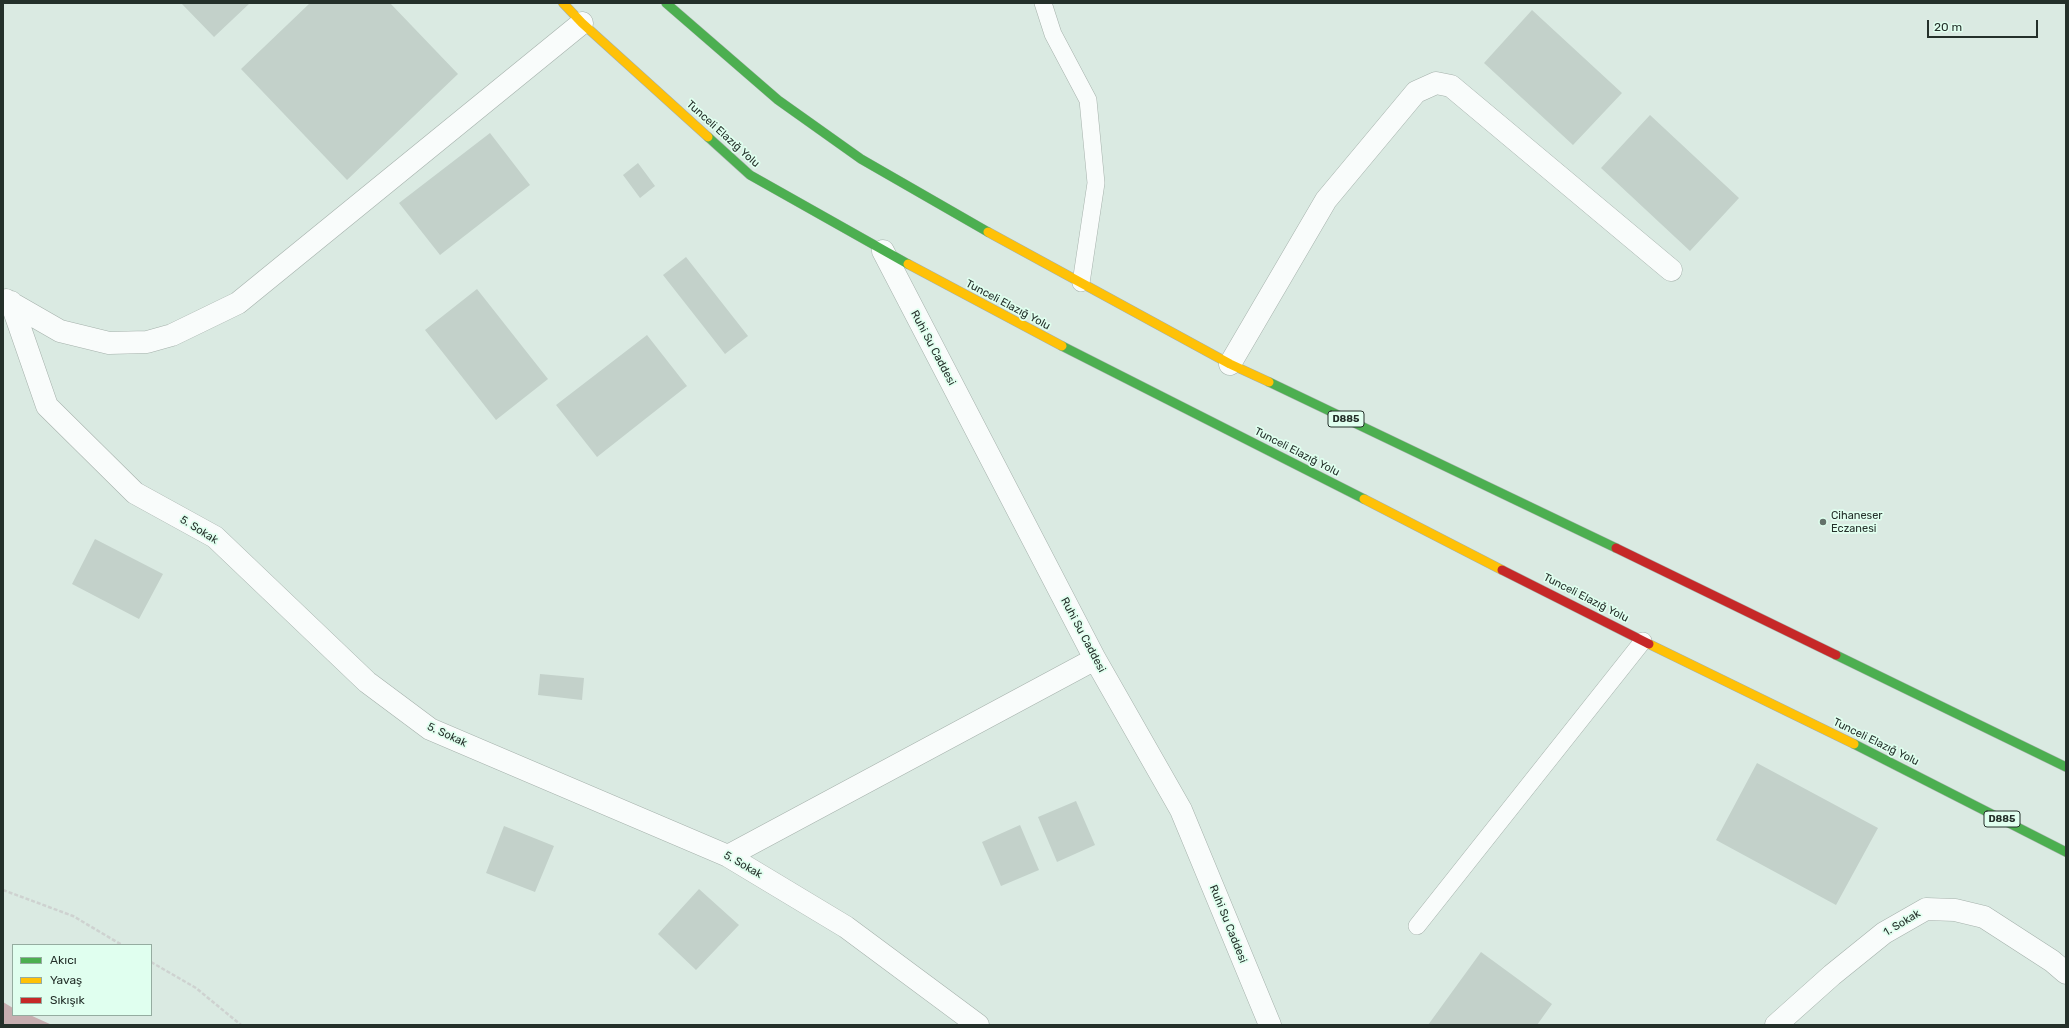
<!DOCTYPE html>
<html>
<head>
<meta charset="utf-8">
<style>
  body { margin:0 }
  #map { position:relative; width:2069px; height:1028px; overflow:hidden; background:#daeae2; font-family:Rubik,sans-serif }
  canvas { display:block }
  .frame { position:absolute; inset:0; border:4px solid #24302a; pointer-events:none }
  .legend { position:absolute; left:12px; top:944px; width:140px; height:72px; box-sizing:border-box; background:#e0ffef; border:1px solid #95aca0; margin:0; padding:5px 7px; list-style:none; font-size:12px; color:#24302a }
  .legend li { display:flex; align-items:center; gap:8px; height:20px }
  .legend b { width:20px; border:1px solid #95aca0 }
  .scale { position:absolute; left:1927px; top:20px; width:111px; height:18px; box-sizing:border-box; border:2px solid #24302a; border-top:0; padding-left:5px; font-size:12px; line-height:14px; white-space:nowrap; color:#24302a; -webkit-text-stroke:3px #e0ffef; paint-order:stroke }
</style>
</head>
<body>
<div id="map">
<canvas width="2069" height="1028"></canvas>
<div class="frame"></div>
<ul class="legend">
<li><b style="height:5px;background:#4caf50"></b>Akıcı</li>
<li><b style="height:5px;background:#ffc107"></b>Yavaş</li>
<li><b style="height:5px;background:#c62828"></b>Sıkışık</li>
</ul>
<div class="scale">20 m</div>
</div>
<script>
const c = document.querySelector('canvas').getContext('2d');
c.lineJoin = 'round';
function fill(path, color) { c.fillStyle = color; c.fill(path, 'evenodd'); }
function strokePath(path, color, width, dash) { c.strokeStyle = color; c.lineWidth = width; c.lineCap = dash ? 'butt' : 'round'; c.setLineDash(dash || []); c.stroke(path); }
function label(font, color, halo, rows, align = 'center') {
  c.font = font + ' Rubik,sans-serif'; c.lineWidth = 3.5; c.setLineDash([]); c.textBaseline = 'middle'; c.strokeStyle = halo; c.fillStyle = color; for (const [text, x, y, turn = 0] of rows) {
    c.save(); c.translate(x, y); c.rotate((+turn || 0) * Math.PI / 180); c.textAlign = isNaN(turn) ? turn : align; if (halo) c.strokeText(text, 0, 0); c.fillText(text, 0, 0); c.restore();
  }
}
fill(new Path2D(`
  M3,1002L13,1008V1015H30L52,1025H3Z`), '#c6aeb0');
fill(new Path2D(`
  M181,3H250L214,37Z
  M310,3H390L458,74L347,180L241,69Z
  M1532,10L1622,93L1573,145L1484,63Z
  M1650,115L1739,198L1690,251L1601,168Z
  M490,133L530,185L440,255L399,203Z
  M638,163L655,186L640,198L623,175Z
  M686,257L748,336L725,354L663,275Z
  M477,289L548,379L496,420L425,330Z
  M647,335L687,386L597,457L556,405Z
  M95,539L163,574L139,619L72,584Z
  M540,674L584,678L582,700L538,695Z
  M1757,763L1878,828L1836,905L1716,840Z
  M1076,801L1095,845L1057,862L1038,817Z
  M1020,825L1039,870L1001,886L982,842Z
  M504,826L554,846L535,892L486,873Z
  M699,889L739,925L696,970L658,934Z
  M1481,952L1552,1004L1537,1025H1428Z`), '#c3d1ca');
const lane = new Path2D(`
  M1043,3L1053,34L1088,100L1096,183L1081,283
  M1417,926L1643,641`);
const street = new Path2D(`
  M883,251L1095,659L1181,810L1270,1025
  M6,300L60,331L109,343L147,342L172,335L238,303L582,23
  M11,302L47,406L135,493L215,537L367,682L430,729L728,856L846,927L978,1025
  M1230,364L1326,200L1416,92L1436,83L1451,86L1671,270
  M728,856L1095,659
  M1776,1025L1832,975L1884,933L1926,909L1955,910L1984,917L2052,961L2066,973`);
const fast = new Path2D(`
  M666,3L778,100L861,159L988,232
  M708,137L750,175L908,264
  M1062,346L1364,499
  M1269,382L1616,548
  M1836,655L2066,767
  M1854,744L2066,852`);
const slow = new Path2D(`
  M563,3L582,23L708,137
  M988,232L1230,364L1269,382
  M908,264L1062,346
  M1364,499L1502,570
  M1649,644L1854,744`);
const jam = new Path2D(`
  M1616,548L1836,655
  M1502,570L1649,644`);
strokePath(lane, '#a5b1ab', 18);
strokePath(street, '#a5b1ab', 23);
strokePath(fast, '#a5b1ab', 10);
strokePath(slow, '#a5b1ab', 10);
strokePath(jam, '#a5b1ab', 10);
strokePath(new Path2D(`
  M3,890L73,916L122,945
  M151,962L196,988L241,1025`), '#ced2d0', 2.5, [4, 2]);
strokePath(lane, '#f9fcfb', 17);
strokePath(street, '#f9fcfb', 22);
strokePath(fast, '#4caf50', 9);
strokePath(slow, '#ffc107', 9);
strokePath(jam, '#c62828', 9);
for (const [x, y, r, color] of [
  [1823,522,4,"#64716a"]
]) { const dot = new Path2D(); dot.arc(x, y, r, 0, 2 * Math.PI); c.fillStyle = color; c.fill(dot); strokePath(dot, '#e0ffef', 1.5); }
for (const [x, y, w] of [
  [1346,419,36],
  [2002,819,36]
]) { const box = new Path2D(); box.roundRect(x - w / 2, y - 8, w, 16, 3); c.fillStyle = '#e0ffef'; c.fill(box); strokePath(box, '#24302a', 1); }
label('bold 10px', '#24302a', null, [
  ["D885",1346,419],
  ["D885",2002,819]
]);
label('11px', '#24302a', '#e0ffef', [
  ["Tunceli Elazığ Yolu",723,134,42],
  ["Tunceli Elazığ Yolu",1008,305,28],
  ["Ruhi Su Caddesi",933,348,62],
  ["Tunceli Elazığ Yolu",1297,452,27],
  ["5. Sokak",199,530,32],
  ["Tunceli Elazığ Yolu",1586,598,27],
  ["Ruhi Su Caddesi",1083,635,62],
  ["5. Sokak",447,735,25],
  ["Tunceli Elazığ Yolu",1876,742,26],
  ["5. Sokak",743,865,30],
  ["1. Sokak",1902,923,-31],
  ["Ruhi Su Caddesi",1228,924,68]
]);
label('11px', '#24302a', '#e0ffef', [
  ["Cihaneser",1831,516],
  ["Eczanesi",1831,529]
], 'left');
</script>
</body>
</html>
